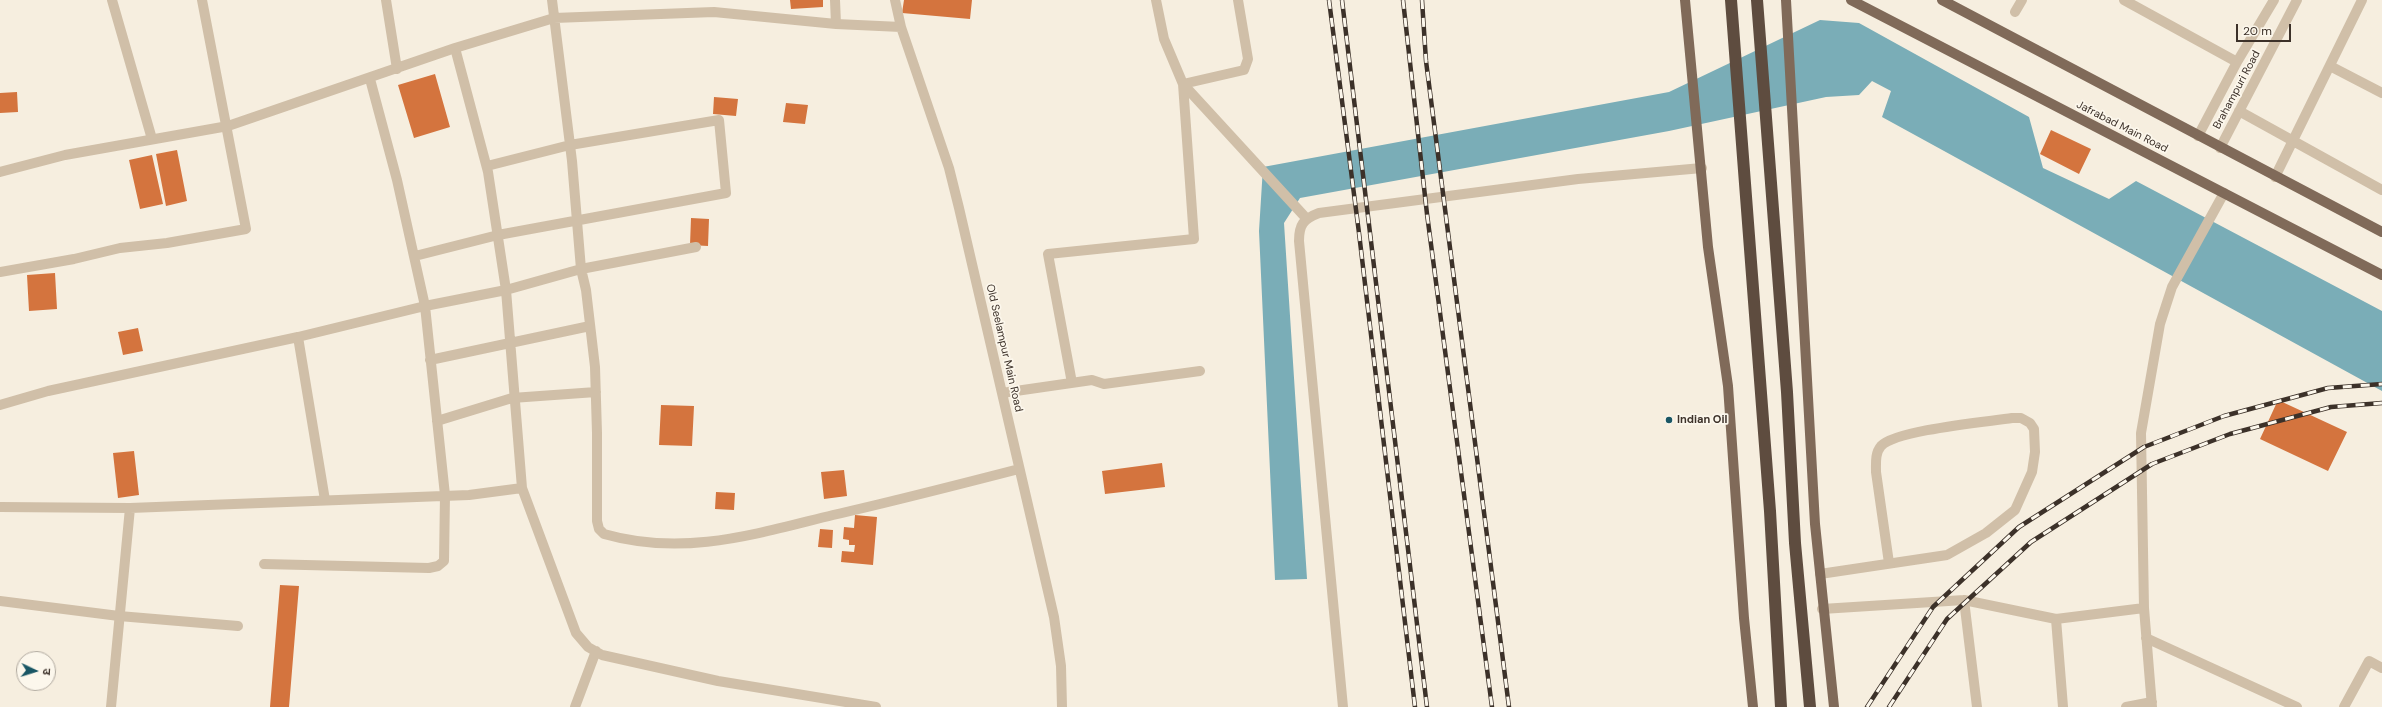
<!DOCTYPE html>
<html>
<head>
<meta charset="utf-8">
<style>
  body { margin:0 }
  #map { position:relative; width:2382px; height:707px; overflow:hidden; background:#f6eedf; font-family:"DM Sans","Noto Sans Devanagari",sans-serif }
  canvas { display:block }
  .north { position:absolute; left:16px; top:651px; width:40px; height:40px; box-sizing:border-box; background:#fcf7ec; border:1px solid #afa89e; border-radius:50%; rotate:94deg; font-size:11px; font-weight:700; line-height:16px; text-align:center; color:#3c3129 }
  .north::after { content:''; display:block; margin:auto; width:14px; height:18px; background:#195664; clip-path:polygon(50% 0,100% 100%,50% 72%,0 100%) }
  .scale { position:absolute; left:2236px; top:24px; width:55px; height:18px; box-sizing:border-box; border:2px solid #3c3129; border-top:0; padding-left:5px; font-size:12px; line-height:14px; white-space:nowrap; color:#3c3129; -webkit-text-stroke:3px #fcf7ec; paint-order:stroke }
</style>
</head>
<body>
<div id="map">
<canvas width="2382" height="707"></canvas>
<div class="north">उ</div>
<div class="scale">20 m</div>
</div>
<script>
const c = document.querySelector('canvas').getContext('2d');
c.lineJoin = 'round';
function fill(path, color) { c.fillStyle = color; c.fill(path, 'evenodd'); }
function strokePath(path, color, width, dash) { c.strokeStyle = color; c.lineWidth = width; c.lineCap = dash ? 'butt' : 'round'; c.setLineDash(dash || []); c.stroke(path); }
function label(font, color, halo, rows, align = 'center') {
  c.font = font + ' "DM Sans",sans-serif'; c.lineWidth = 3.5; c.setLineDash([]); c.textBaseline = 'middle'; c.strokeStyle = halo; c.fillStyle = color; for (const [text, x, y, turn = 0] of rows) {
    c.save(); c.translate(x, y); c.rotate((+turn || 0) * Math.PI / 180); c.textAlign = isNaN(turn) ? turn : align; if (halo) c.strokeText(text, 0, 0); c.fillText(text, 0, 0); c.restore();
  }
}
fill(new Path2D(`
  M1820,20L1859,23L2029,117L2043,168L2109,199L2136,181L2382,311V391L1882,117L1891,91L1872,81L1859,95L1826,97L1669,131L1300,198L1284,223L1307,579L1275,580L1259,231L1263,167L1669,92Z`), '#7aadb7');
fill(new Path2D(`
  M790,0H823V7L791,9Z
  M904,0H972L970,19L902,13Z
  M435,74L450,127L414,138L398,85Z
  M17,92L18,112L0,113V93Z
  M714,97L738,99L736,116L713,114Z
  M786,103L808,105L805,124L783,122Z
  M2051,130L2091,149L2079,174L2040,154Z
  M177,150L187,201L166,206L156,154Z
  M152,155L163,204L140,209L129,160Z
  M691,218L709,219L708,246L690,245Z
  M55,273L57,309L29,311L27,275Z
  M138,328L143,351L123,355L118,332Z
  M2278,400L2347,432L2328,471L2260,439Z
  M661,405L694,406L692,446L659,445Z
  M134,451L139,495L118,498L113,453Z
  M1162,463L1165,487L1105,494L1102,471Z
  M844,470L847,496L824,499L821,472Z
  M716,492L735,493L734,510L715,509Z
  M855,515L877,517L873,565L841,562L842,551L854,552L855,545H849V540L843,539L844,527L854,528Z
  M820,529L833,530L832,548L818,547Z
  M280,585L299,586L289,707H270Z`), '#d4743e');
strokePath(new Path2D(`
  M112,0L152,139
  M386,0L397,69
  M552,0L572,161L581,269L586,290L595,367L597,433V521L599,529L604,534C684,557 755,534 833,515C895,501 957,485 1019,469
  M835,0L836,24
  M895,0L901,27L949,168L959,208L1054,617L1061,666L1062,707
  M1156,0L1164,39L1183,84L1306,218
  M2124,0L2237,62
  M2015,12L2022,0
  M455,48L488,172L506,290L522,488L576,633L588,647L602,655L718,681L876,707
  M2330,66L2382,93
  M2239,111L2382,190
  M2198,136L2237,62L2274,0
  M2220,148L2297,0
  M0,172L65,155L228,126L455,48L554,18L714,12L836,24L901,27
  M2275,177L2362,0
  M415,256L498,235L726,193L719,120L570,145L487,166
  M0,272L74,259L120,248L167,243L246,229L202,0
  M298,337L325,500
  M430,360L590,326
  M1072,383L1048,254L1194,239L1183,84L1244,70L1248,59L1238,0
  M1002,393L1092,380L1104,384L1200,371
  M0,405L48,391L298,337L425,306L506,290L581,269L696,247
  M437,421L512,398L596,392
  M0,507L130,508L469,495L522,488
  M264,564L429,568L438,566L444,561L445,495L425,306L397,180L370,79
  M1820,574L1947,555L1986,533L2015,510L2032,472L2035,452L2034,429L2030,423L2021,418H2012C1986,422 1896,430 1881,446C1875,453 1876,463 1876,472L1889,563
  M1964,600L1977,707
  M0,601L119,616L238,626
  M1822,609L1964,600L2056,619L2144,608
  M2056,619L2063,707
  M2146,638L2297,707
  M111,707L130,508
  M575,707L596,651
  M1343,707L1299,241C1299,225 1303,219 1319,213L1578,179L1702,168
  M2126,707L2152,702
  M2152,707L2144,608L2141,433L2160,324L2172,287L2224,193
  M2344,707L2369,661L2382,668`), '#d0bfa8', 10);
strokePath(new Path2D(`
  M1685,0L1708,247L1728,386L1744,618L1753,707
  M1786,0L1815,524L1834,707
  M1851,0L2382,275
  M1942,0L2382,232`), '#806a59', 10);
strokePath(new Path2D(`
  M1731,0L1770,511L1781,707
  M1757,0L1787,392L1795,543L1810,707`), '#5e4c3f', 12);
const rail = new Path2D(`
  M1329,0L1359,233L1415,707
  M1342,0L1427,707
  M1403,0L1427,214L1492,707
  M1422,0L1426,61L1509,707
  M1867,707L1933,607L2019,527L2144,447L2224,416L2328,388L2382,384
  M1889,707L1947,619L2031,542L2152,464L2230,434L2331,407L2382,403`);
strokePath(rail, '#3c3129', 4.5);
strokePath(rail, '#fcf7ec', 3, [9]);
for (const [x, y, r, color] of [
  [1669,420,4,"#195664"]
]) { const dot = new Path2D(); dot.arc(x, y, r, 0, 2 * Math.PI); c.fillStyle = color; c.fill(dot); strokePath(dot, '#fcf7ec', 1.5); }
label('11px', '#3c3129', '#fcf7ec', [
  ["Brahampuri Road",2237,90,-62],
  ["Jafrabad Main Road",2122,127,27],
  ["Old Seelampur Main Road",1004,348,77]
]);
label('bold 11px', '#3c3129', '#fcf7ec', [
  ["Indian Oil",1677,420]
], 'left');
</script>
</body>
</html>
